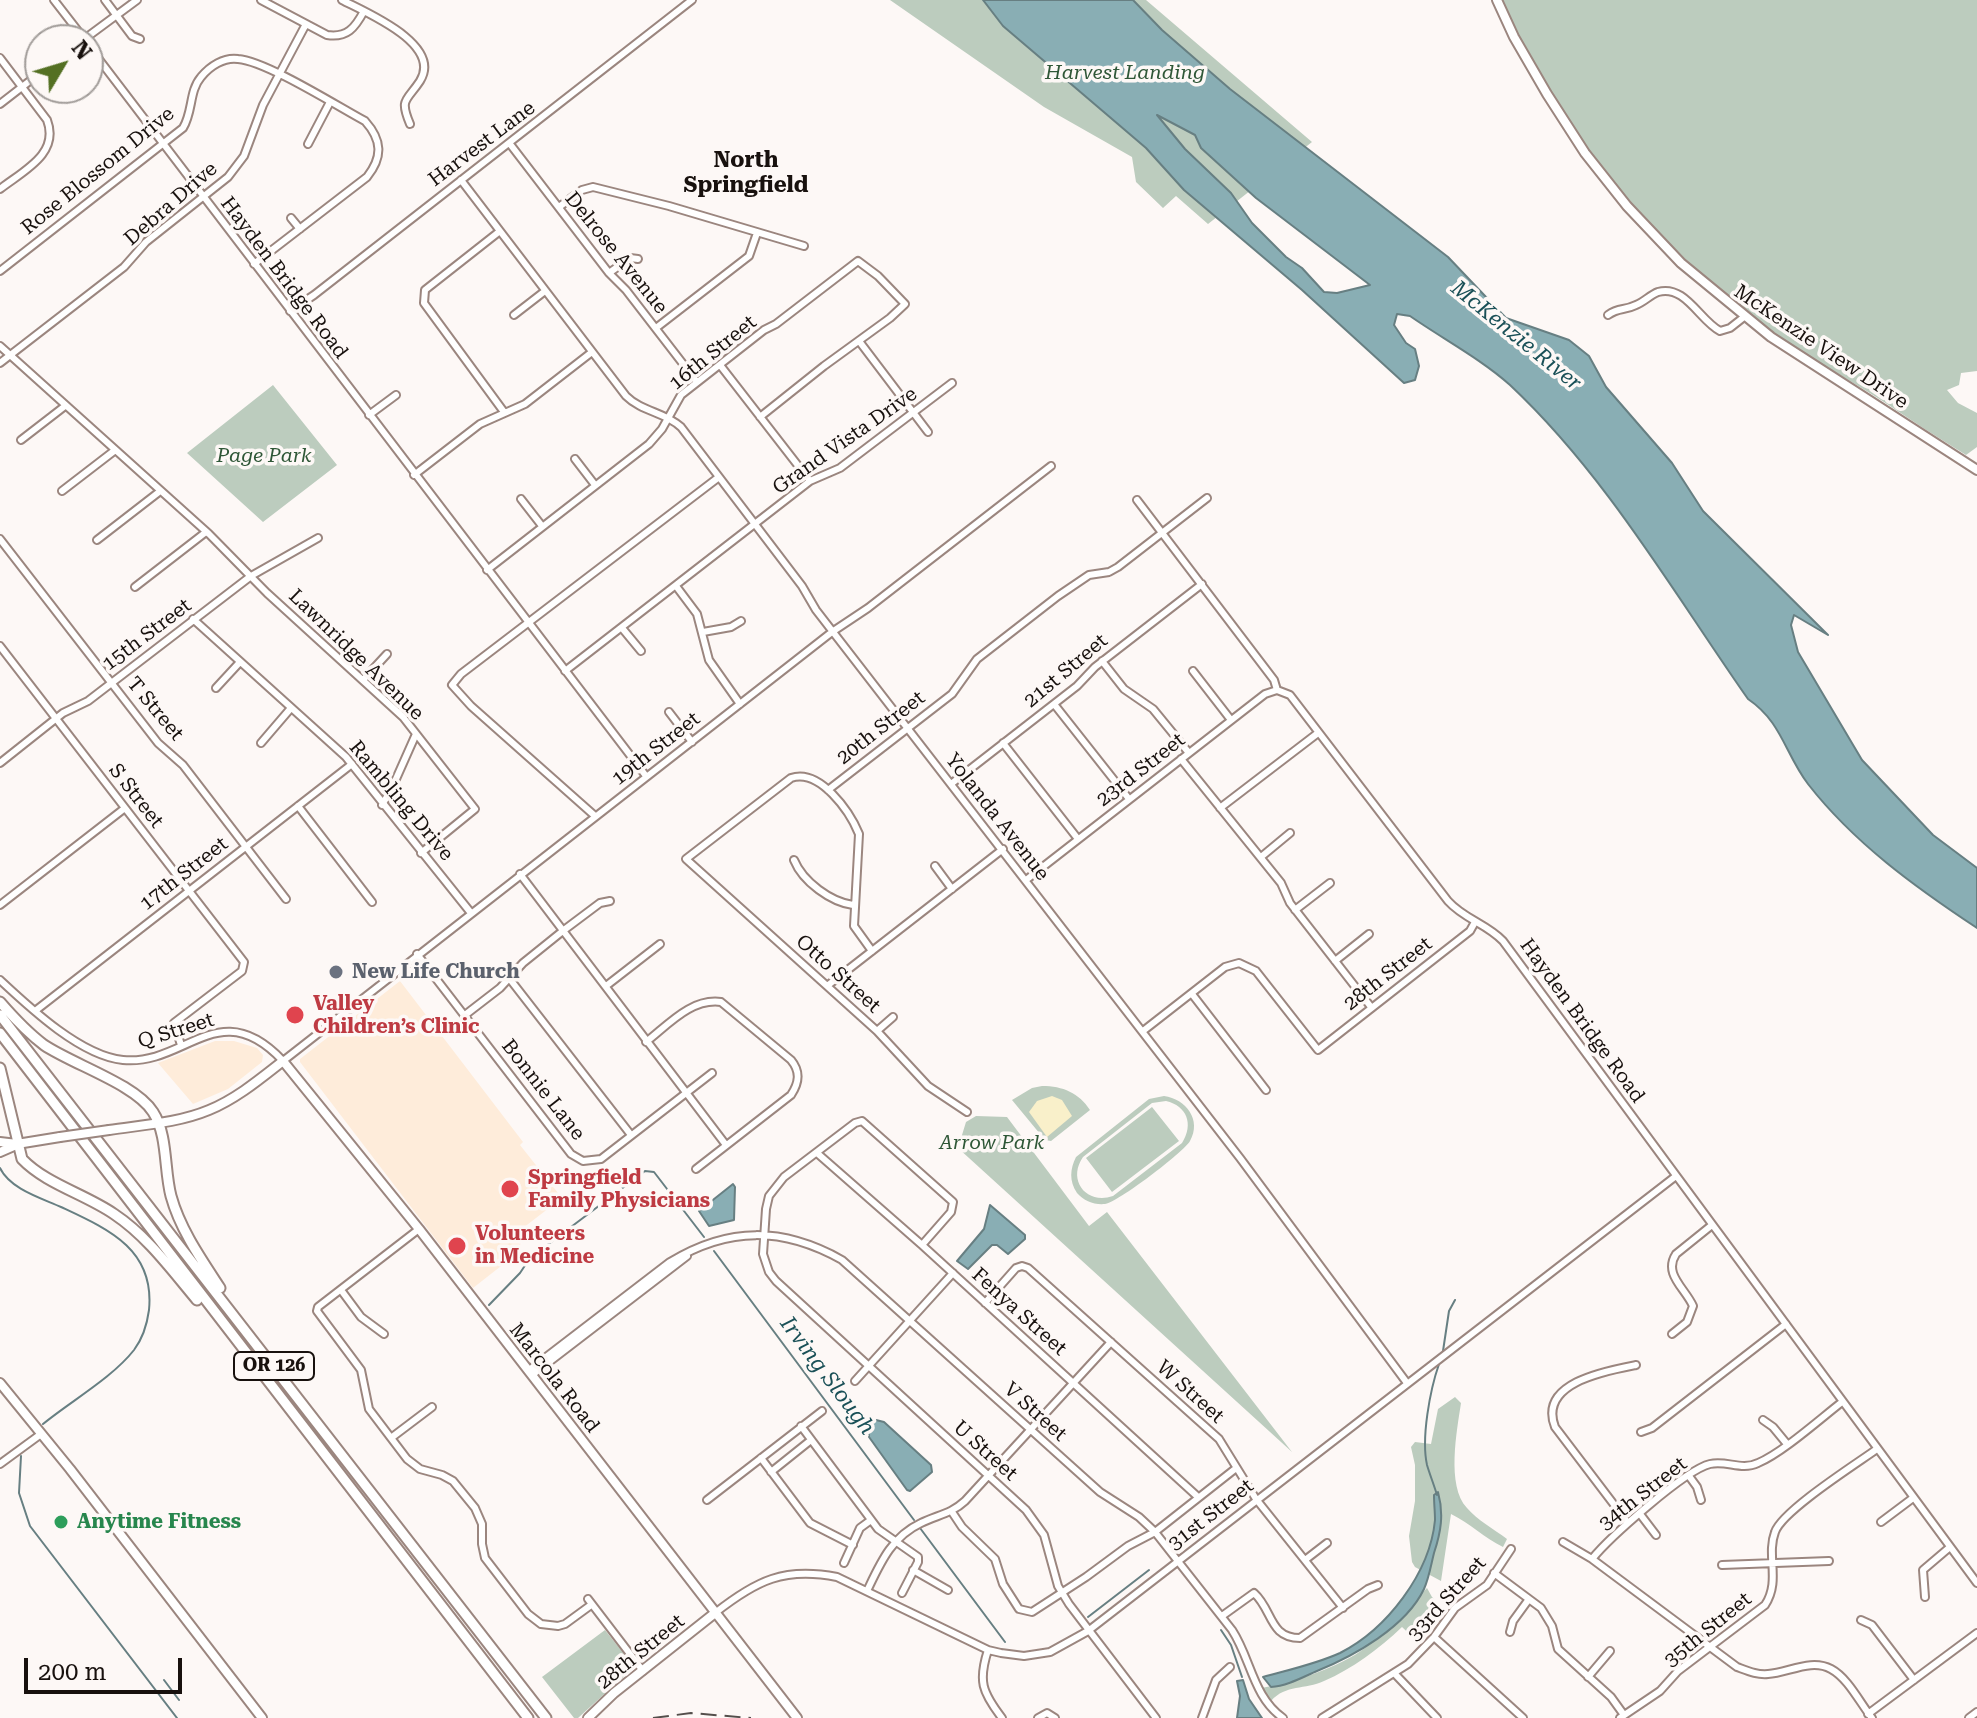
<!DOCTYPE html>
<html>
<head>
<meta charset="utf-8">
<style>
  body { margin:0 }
  #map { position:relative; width:1977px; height:1718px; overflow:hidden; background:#fdf8f6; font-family:"Roboto Serif",serif }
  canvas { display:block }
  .north { position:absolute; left:24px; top:24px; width:80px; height:80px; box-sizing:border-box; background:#fdf8f6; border:2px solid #a19c99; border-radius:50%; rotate:52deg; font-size:22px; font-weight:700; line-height:32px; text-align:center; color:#18110e }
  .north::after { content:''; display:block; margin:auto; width:28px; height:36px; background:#547023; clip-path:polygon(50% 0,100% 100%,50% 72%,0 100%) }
  .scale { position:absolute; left:24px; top:1658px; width:158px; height:36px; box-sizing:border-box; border:4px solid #18110e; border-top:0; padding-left:10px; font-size:24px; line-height:28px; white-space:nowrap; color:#18110e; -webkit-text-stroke:6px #fdf8f6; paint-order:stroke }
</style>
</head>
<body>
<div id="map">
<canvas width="1977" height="1718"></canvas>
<div class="north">N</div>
<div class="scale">200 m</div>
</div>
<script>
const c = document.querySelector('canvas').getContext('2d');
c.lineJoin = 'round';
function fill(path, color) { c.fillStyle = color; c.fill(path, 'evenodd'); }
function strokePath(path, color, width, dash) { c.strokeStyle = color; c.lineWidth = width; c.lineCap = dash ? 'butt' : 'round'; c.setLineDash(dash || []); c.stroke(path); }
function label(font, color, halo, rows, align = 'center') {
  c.font = font + ' "Roboto Serif",serif'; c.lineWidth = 7; c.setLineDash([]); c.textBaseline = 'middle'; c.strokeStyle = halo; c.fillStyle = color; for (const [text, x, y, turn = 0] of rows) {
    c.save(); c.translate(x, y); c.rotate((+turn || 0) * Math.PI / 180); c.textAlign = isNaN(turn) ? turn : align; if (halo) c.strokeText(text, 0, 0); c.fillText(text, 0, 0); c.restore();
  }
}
fill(new Path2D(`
  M400,981L523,1142L520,1145L562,1198L523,1228L519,1252L473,1288L300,1062V1059Z
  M215,1041H234L257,1048L263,1055L262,1062L228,1089L193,1104L158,1063Z`), '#feecda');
fill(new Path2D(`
  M890,0H1146L1312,142L1208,224L1176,196L1163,208L1136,182L1132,157L1044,107Z
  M1503,0H1977V371L1961,373L1959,385L1947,390L1958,403L1977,413V447L1966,455C1938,438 1911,420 1884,402C1828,366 1768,335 1717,291C1627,213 1549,111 1503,0Z
  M273,385L337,465L263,522L187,453Z
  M1042,1086C1063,1086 1079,1093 1090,1110L1051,1141L1045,1140L1012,1100L1032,1088Z
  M1164,1096C1186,1099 1202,1120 1190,1141C1184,1152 1117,1203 1105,1204C1094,1205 1084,1201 1077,1193C1069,1181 1070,1169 1076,1157L1149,1099ZM1166,1101C1187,1106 1194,1124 1182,1143L1113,1196C1086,1205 1067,1180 1083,1157L1152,1103Z
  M1152,1107L1179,1141L1112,1192L1086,1158Z
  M976,1116L1007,1117L1089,1226L1107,1212L1292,1452L958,1148L966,1122Z
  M1455,1397L1461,1403C1457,1430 1446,1486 1467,1508C1477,1520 1494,1529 1507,1539L1503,1547C1484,1538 1470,1523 1451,1514L1441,1581L1415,1567L1412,1562L1409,1536L1415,1501V1465L1411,1447L1415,1442L1431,1444L1438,1409Z
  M1427,1588L1432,1597L1445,1610L1419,1643L1402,1627C1379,1649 1352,1669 1324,1681C1305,1690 1286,1684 1271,1701L1261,1688C1290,1684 1342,1666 1365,1648C1388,1630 1407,1609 1427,1588Z
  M605,1630L632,1664V1669L578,1718H574L542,1677Z`), '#bcccbe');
fill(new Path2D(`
  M1052,1096L1062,1100L1072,1116L1047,1137L1029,1112L1037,1101Z`), '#f9f0ca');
const water = new Path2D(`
  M983,0H1133L1162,30L1230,89L1448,257L1506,318L1569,340L1589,356L1606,387L1672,463L1703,511L1828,635L1794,615L1791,625L1798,652L1862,760L1933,835L1977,868V928C1915,887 1854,843 1808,784C1785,754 1782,722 1748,699C1673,592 1606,475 1510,385C1481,359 1443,339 1410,316L1397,314L1394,325L1406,343L1415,349L1419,366L1415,380L1404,383L1302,290L1184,190L1146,148L1003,26ZM1157,115L1195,135L1201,148L1256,198L1370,285L1337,293L1324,292L1302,268L1286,257L1252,223L1231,193L1185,149Z
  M733,1184L735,1187L734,1220L709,1226L699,1211Z
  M990,1205L1025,1235V1239L1008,1254L997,1245H992L968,1269L957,1261L984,1229Z
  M876,1420L884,1422L931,1465L932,1472L910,1491L907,1490L869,1437L868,1427Z
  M1438,1492C1444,1514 1441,1532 1434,1553C1431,1565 1429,1578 1424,1589C1406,1627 1354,1656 1317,1671C1303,1677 1287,1686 1271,1687L1263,1677C1288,1670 1316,1664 1340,1653C1387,1629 1430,1573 1435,1520C1435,1512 1434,1504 1434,1495Z
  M1243,1680L1249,1699L1262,1718H1237L1240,1696L1237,1681Z`);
fill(water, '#89aeb4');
strokePath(water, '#677f82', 2);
strokePath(new Path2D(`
  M0,1168C10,1189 41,1198 61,1207C108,1229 155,1249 149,1310C147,1325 143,1338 134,1350C112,1378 71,1401 43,1424
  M714,1251L914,1520
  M489,1305L520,1273L530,1258L645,1171L654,1172L704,1237
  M1443,1351L1449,1311L1455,1300
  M21,1456L19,1493L30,1526L177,1718
  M1437,1495C1434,1485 1430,1475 1427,1465C1421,1438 1430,1390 1439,1364
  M920,1528L1005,1642
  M1088,1617L1149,1570
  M1221,1630L1231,1645L1242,1677
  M164,1680L179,1700`), '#677f82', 2);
const minor = new Path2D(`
  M54,0L85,40
  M105,0L132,36L140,39
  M261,0L327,35C347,38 355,28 364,11
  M342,0C365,12 443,44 420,81C407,101 399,98 410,124
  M83,40L137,0
  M88,45L646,776
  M0,58L47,120C60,154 23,171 0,189
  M0,104L40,73
  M308,144L330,102
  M510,144L609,273L626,290L697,382
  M461,180L626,396C642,412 665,412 681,427L802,586L816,610L1240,1158L1407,1383
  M559,207L582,190L593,187L669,206L804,246
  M291,218L300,229
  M500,231L425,290L424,303L504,412
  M0,271L183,128C193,112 189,91 201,77C210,66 224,57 238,59C266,61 337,106 365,121C382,140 383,157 367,177L254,264
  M609,273L630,258L638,259
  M290,311L314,295L692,0
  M514,315L545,291
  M1608,315C1619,307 1624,311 1636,305C1644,302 1650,295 1658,292C1685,284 1700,321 1720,331L1730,328L1744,317
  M656,328L749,256L757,233
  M859,341L928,432
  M0,346L209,534L267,593L403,717L475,809L421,853
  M0,363L124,267L146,242L228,177L244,156L263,105L306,24
  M720,365L810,481
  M369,415L396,395
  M21,440L65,406
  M575,459L595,485
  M414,475L480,424L525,404L592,352
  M62,491L114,451
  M521,499L542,526
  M1137,500L1274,680L1277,690
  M0,539L158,743L183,765L286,899
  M97,540L159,492
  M487,570L649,444L662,429L681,395L764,330L776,324L858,261L878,276L905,304L890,318L824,366L760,417
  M676,586L697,614L709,660L740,704
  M135,587L206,532
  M193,619L346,757L471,913
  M622,628L641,651
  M703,632L731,627L741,621
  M0,646L244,962L242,971L174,1023L181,1045
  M1102,661L1124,689L1153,709L1189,753
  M565,671L810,481L840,468L952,383
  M1193,671L1231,720
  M363,680L387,654
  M216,688L240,662
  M1277,690L1290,695L1448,901C1464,919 1487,924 1503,941L1977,1583
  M1054,704L1129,799
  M669,712L692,742
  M261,743L291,708
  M1003,743L1078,839
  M1181,759L1281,883L1290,903L1371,1007
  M0,763L63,713L88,701L251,576L318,538
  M951,784L1077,686L1095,667L1202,584
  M828,790L952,694L977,659L1058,596L1089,575L1109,572L1118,567L1207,498
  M382,805L392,788L416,734
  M298,806L372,902
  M1220,808L1318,733
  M595,816L471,706L452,685L461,674L719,477
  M1261,857L1290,833
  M794,860C803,882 831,902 853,905
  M935,866L952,889
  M520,874L726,1145
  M1026,880L1265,694L1277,690
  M0,905L125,808
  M1295,910L1330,883
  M872,951L854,926L859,834C850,812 820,768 791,778L686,859L877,1031L928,1086L967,1112
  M417,954L571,1154L583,1161L601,1159L712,1073
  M1335,961L1369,934
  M509,978L631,1135
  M0,980C30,1008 81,1056 123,1060C186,1066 219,993 283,1061L832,632L868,608L1051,466
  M606,986L660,944
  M827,986L1003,849
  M1192,994L1266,1090
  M35,1011L352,764
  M465,1015L500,988L523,963L564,930L600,903L610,901
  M877,1031L893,1017
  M1143,1031L1225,967L1239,963L1256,971L1318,1050L1470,931L1475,922
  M646,1042C668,1025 691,998 721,1002L791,1060C801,1072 799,1083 791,1095L696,1169
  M817,1153L922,1245L1198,1497
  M419,1229L318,1307L317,1311L361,1370L369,1409L407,1459L420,1469L442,1475L453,1481L475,1508L482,1524V1544L485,1558L528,1614L541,1624L558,1626L565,1624L591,1605
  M922,1245L951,1212L953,1202L862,1121L855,1123L784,1177L769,1196L766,1209L763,1254L769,1272L776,1281L1026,1510L1044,1535L1058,1586L1069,1604L1156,1718
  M341,1290L361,1317L384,1334
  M985,1303L1016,1268L1022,1266L1028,1268L1219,1439L1256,1499L1343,1608
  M1672,1334L1687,1322L1693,1306C1685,1288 1663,1274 1676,1254L1712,1225
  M528,1371L670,1262C729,1226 783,1227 842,1260L1100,1492L1139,1517L1155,1532L1232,1630C1251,1659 1253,1697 1283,1718
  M532,1375L687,1256
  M855,1381L953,1273
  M1763,1420L1773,1427L1787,1444
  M801,1426L878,1529L918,1557V1562L902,1593
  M1641,1432L1652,1428L1786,1324
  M391,1438L432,1407
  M761,1458L810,1523L853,1545
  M0,1464L41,1434
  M771,1472L811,1440
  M1689,1476L1697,1487L1701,1500
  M707,1500L822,1411
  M952,1512L962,1527L995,1559L1003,1584L1019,1609L1032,1612L1086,1577L1128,1546L1155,1532L1235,1469
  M1640,1514L1656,1535
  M1881,1522L1913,1498
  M1628,1523L1555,1427C1538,1383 1605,1371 1636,1365
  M1563,1542L1592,1559L1737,1667C1748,1671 1757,1675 1768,1674C1788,1673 1811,1658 1831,1669C1848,1678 1860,1703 1872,1718
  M1592,1559C1609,1538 1685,1470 1710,1464C1727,1460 1741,1471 1758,1463C1782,1453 1820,1419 1842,1402
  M1305,1560L1327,1543
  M844,1563L860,1528L871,1520
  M1722,1565L1829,1561
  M913,1570L948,1590
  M1494,1573L1541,1608L1552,1626L1558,1649L1611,1697L1624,1715
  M867,1591C880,1564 891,1537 921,1523C937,1515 951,1514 965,1501L1111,1342
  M1925,1597L1923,1570L1950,1547
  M588,1599L643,1671
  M715,1613C757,1580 784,1567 837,1577L988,1650L1001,1653L1024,1656L1050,1652L1088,1631L1676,1176
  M1222,1616L1254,1593C1273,1610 1269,1638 1300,1638L1368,1589L1378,1585
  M1861,1620L1872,1625L1914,1680
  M1510,1632L1513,1621L1529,1599
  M1434,1637L1523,1718
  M988,1650C978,1681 982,1692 1002,1718
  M1395,1674L1437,1718
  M1588,1677L1610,1651
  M1868,1714L1977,1633
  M1038,1718L1047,1713L1055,1718
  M1202,1718L1216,1680L1230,1667
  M1322,1718L1408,1664L1434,1637L1455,1608L1487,1585L1511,1549
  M1620,1718L1660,1691L1678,1671L1765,1605C1781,1581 1766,1556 1775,1532C1782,1511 1856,1464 1877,1449
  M1969,1718L1977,1712`);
const major = new Path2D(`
  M1497,0L1514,37L1547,94L1585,153L1627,206L1681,263L1771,337L1977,470
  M109,1130C142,1125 178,1123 209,1110C236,1099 260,1079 283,1061L419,1229L797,1718
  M0,1142L17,1144L60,1137
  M0,1152L16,1145
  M0,1383L70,1469L262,1718
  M588,1718L614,1693L715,1613`);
const highway = new Path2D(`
  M0,1002C13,1017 28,1033 44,1045C74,1065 135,1084 153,1112C168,1135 164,1170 171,1196C180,1229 201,1259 220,1288
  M0,1015L546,1718
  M0,1033L528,1718
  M0,1068L22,1159C46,1184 85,1194 114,1214C147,1236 171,1269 197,1300`);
strokePath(minor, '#9b867f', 10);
strokePath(major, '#9b867f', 12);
strokePath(highway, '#9b867f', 13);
strokePath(minor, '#fff', 6);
strokePath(major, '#fff', 8);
strokePath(highway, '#fff', 9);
strokePath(new Path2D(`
  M653,1718L691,1713L751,1718`), '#544e4b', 2, [16, 8]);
const majorBridge = new Path2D(`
  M60,1137L109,1130`);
strokePath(majorBridge, '#9b867f', 12, []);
strokePath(majorBridge, '#fff', 8);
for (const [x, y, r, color] of [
  [336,972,8,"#6b7280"],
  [295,1015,10,"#e0444e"],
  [510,1189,10,"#e0444e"],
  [457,1246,10,"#e0444e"],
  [61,1522,8,"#2e9e5b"]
]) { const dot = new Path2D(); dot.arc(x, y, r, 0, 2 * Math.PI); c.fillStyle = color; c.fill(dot); strokePath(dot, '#fdf8f6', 3); }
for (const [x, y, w] of [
  [274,1366,80]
]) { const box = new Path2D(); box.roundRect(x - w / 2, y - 14, w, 28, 6); c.fillStyle = '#fdf8f6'; c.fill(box); strokePath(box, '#18110e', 2); }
label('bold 18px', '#18110e', null, [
  ["OR 126",274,1366]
]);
label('italic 20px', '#2f5737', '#fdf8f6', [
  ["Harvest Landing",1125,73],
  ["Page Park",264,456],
  ["Arrow Park",992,1143]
]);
label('20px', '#18110e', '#fdf8f6', [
  ["Harvest Lane",482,144,-37],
  ["Rose Blossom Drive",98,171,-39],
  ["Debra Drive",171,204,-41],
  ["Delrose Avenue",616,253,51],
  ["Hayden Bridge Road",284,278,53],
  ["McKenzie View Drive",1821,347,34],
  ["16th Street",713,353,-39],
  ["Grand Vista Drive",845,441,-35],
  ["15th Street",147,635,-37],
  ["Lawnridge Avenue",356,655,44],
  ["21st Street",1066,671,-40],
  ["T Street",155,709,50],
  ["20th Street",881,728,-38],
  ["19th Street",656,749,-38],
  ["23rd Street",1141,770,-38],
  ["S Street",136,796,52],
  ["Rambling Drive",401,801,50],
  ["Yolanda Avenue",997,817,52],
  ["17th Street",184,874,-38],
  ["Otto Street",838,974,42],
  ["28th Street",1388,974,-38],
  ["Hayden Bridge Road",1582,1021,54],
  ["Q Street",176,1031,-17],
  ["Bonnie Lane",543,1090,52],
  ["Fenya Street",1019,1312,42],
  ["Marcola Road",554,1378,52],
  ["W Street",1190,1392,42],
  ["V Street",1035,1412,42],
  ["U Street",985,1451,42],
  ["34th Street",1643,1494,-38],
  ["31st Street",1211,1515,-38],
  ["33rd Street",1447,1599,-48],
  ["35th Street",1708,1630,-39],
  ["28th Street",641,1652,-39]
]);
label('bold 20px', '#5b616d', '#fdf8f6', [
  ["New Life Church",352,972]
], 'left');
label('bold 20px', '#be3a42', '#fdf8f6', [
  ["Valley",313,1004],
  ["Children’s Clinic",313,1027],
  ["Springfield",528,1178],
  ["Family Physicians",528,1201],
  ["Volunteers",475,1234],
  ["in Medicine",475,1257]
], 'left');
label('bold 20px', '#27864d', '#fdf8f6', [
  ["Anytime Fitness",77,1522]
], 'left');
label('bold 22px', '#18110e', '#fdf8f6', [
  ["North",746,161],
  ["Springfield",746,186]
]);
label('italic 22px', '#1a5057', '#fdf8f6', [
  ["McKenzie River",1516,336,39],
  ["Irving Slough",827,1376,53]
]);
</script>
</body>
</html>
